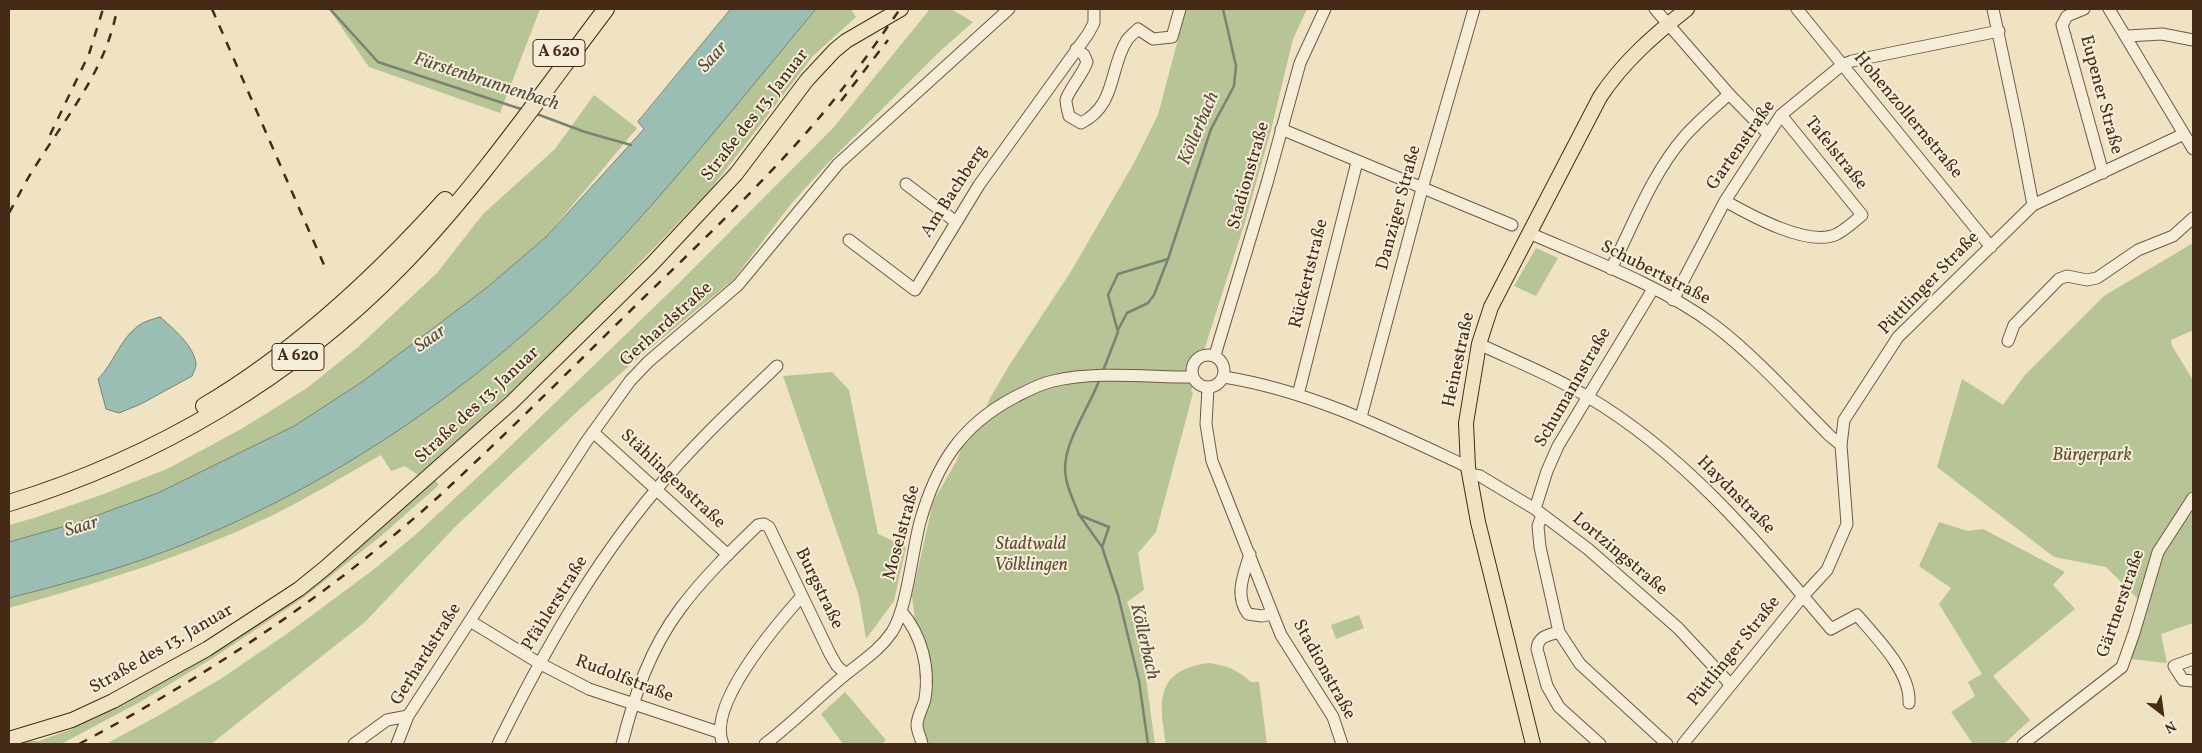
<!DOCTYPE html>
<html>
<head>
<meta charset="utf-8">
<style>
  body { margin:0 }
  #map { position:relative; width:2202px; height:753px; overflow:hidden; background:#f0e3c3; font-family:Vollkorn,serif }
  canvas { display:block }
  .frame { position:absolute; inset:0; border:10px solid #452a18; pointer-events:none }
  .north { position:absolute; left:2137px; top:688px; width:50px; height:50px; -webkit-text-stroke:4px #f5edd8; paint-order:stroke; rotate:150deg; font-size:14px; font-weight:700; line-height:20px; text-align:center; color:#452a18 }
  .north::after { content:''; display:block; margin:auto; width:18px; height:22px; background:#452a18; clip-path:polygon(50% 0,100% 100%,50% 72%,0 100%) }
</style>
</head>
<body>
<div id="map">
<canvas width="2202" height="753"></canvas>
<div class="frame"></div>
<div class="north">N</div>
</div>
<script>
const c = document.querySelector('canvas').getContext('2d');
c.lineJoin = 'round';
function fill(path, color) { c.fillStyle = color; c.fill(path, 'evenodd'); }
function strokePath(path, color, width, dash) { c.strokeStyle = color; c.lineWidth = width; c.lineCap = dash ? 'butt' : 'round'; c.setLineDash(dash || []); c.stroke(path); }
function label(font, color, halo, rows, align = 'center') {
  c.font = font + ' Vollkorn,serif'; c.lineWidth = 4; c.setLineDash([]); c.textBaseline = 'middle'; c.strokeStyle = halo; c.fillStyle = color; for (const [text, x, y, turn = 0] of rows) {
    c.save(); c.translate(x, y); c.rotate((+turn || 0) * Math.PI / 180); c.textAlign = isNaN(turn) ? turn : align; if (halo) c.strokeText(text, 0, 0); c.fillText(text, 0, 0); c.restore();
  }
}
fill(new Path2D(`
  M329,9H540L500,113L369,67Z
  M816,9H851L856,17L813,56L711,189L571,334L505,397L418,475L405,466L391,471L381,455C344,476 308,498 271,516C187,556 98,583 9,608V598L162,553L239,520L270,505L453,391L498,356L541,318L655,200Z
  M930,9H951L973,22L937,54L828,163L791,204L733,280L643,354L581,408L455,527L365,622L211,744H106L163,713L222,678L288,633L373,570L414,536L494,462L679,283L834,127Z
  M1186,9H1307L1293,39L1271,130L1245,222L1191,391L1193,393L1156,532L1138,553L1144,590L1127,602L1140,635L1155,744H922L917,725L925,699L912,596L933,502L957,460L964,440L979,426L990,398L1010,364L1070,273L1134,163L1158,115Z
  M594,95L637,128L546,237L485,289L362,382L294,426L158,493L76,523L9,542V525L34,518L101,495L169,468L243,428L307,388L358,347L437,273L483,214L555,149Z
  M2193,243V330L2171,340L2172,346L2193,380V489L2181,507L2140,601L2106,567L2054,557L1937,467L1962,379L2003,405L2024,376L2104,296Z
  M1536,248L1558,258L1536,296L1514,286Z
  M832,372L849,390L878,534L906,547L894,601L866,639L859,596L783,376Z
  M434,479L439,485L381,536L303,598L213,658L140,702L61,744H14L26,741H39L72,729L210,653Z
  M2193,510V623L2161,634L2167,663L2130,659L2156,566L2170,540Z
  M1939,522L1968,531L1983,529L2065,572L2053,585L2075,609L1993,676L2030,720L2004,744H1973L1951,712L1975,696L1968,682L1982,674L1939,604L1951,588L1919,566Z
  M1359,615L1364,628L1336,639L1331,625Z
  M1209,663C1226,665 1238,670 1251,682H1259L1267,744H1166C1159,701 1155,670 1209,663Z
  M845,692L886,740L882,744H843L821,714Z`), '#b6c496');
const water = new Path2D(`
  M731,9H816C741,99 667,193 585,277C466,396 319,494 161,553C112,571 60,585 9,598V542L76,523L158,493L294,426L362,382L485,289L546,237L644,129L638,122Z
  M160,317C172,327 196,348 196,365C196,368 193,373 192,376L141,404L119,413L106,409L98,379C114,363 120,339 138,326C144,321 154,319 160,317Z`);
fill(water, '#9abeb3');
strokePath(water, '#788375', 1);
strokePath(new Path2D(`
  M330,9L378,62L524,110
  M534,113L585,132L631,145
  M1118,330L1127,313L1148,303L1154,295L1168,259
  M1103,371L1118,332L1108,295L1118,274L1168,259L1211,129L1234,86L1236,66L1223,9
  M1100,378C1090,408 1059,447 1066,478C1068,491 1075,503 1079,515L1109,527L1102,547L1118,595L1139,681L1148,744
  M1080,516L1102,547`), '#788375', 2.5);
const minor = new Path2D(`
  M1655,9L1729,94L1768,134
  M1797,9L1991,247
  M1993,9L2018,127L2033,205
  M2084,9L2067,16L2062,25L2103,173
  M2109,9L2193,149
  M2127,36L2162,34L2193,40
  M1076,49L1084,55L1087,62C1083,74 1068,91 1066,100C1066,105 1068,111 1069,116L1081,123C1117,105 1109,68 1127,40C1130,36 1135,32 1138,29L1153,39L1172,37L1180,9
  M1281,129L1512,225
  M906,184L956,222
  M1725,201C1750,215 1809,248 1837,234C1846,229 1855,221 1862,215L1781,115
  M1529,233C1589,259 1662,286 1714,325C1756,357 1792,398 1830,436L1841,445
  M849,240L915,290L979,185L1088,34L1094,23V9
  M1611,269C1633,225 1652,174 1684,137C1698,121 1714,108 1729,94
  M1673,300L1725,201L1781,115L1842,65L1852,61L1999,31
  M2008,341L2014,325L2059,279L2067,276L2087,280L2097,278L2138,250L2173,236L2193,218
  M1479,344C1515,361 1554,376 1588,397C1685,454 1759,544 1831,629L1857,615C1876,637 1911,672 1909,703
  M1192 371a16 16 0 1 1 32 0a16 16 0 1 1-32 0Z
  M1215,355L1267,183L1300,63L1325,9
  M1224,377C1311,391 1389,430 1468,467
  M1208,388L1206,424L1212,461L1281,635L1333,717L1342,744
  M1298,395L1357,162
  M1361,417L1422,189L1474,9
  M593,432L728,555
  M1469,474L1480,476L1535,509L1588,549L1678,628L1730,684
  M1535,509L1547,471L1558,446L1653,289
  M1542,515L1538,526L1540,547L1559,632L1580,664L1667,744
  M1250,554C1244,574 1234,595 1248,614L1262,616L1272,614
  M901,611C922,635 930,668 925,699C923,707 917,717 917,725C917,731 921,738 922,744
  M470,621L539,663L589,689L718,732
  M1559,632C1549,635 1538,636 1537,649L1547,686L1559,707L1600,744
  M2193,659L2174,666L2183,680L2193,681
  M354,744L387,720L408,716
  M397,744L408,716L586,442L630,381L648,362L738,285L838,164L1009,9
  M498,744C542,655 591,567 655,491C692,446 735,406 777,366
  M622,744C634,696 650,649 680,609C703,578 731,551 758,525L764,524L769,527L830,654L837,666L846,674
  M723,744C706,706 777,624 802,596
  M765,744C793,723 818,697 845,675C862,661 879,651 892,632C907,609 912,552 920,522C936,465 961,425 1015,397C1027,391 1039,384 1053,381C1096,371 1148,377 1192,377
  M1683,744L1803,596L1827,570L1847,524L1841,445L1844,420L1898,337L2033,205L2184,134
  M2023,744L2122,667L2134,633L2158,552L2193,498`);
const major = new Path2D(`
  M9,739L72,720L113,701L207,649L299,589L325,568L511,403L652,264L736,174L807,80L834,51L846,41L901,9
  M1533,744L1478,522L1468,467L1466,423L1479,344L1491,307L1600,97C1623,62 1654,35 1687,9`);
const highway = new Path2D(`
  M204,406C295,352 374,279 445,200
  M9,503C156,458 293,377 400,267C477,188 540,96 606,9`);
strokePath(minor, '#705843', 13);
strokePath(major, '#452a18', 16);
strokePath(highway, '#452a18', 18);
strokePath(minor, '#f5edd8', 11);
strokePath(major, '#f0e3c3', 14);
strokePath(highway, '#f0e3c3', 16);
strokePath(new Path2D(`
  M212,9L324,265
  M841,101L888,40
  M50,135L89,54L103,9
  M9,213C17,199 24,184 33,170C65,118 106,71 117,9
  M79,744C207,676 329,595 437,498C501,439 563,377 625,316C689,253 755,192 813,125C845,88 873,48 900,9`), '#452a18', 2.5, [9, 9]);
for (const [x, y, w] of [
  [559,53,52],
  [298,357,52]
]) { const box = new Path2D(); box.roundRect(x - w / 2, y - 13.5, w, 27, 4); c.fillStyle = '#f5edd8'; c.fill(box); strokePath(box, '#452a18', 1); }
label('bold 16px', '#452a18', null, [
  ["A 620",559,53],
  ["A 620",298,357]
]);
label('18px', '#452a18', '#f5edd8', [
  ["Eupener Straße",2100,95,75],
  ["Straße des 13. Januar",756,116,-52],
  ["Hohenzollernstraße",1907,116,50],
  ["Gartenstraße",1742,146,-55],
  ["Tafelstraße",1835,154,51],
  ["Stadionstraße",1250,176,-74],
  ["Am Bachberg",955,192,-57],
  ["Danziger Straße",1400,208,-75],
  ["Rückertstraße",1310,274,-76],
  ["Schubertstraße",1655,274,27],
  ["Püttlinger Straße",1930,284,-46],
  ["Gerhardstraße",667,325,-42],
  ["Heinestraße",1460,360,-78],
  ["Schumannstraße",1574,388,-60],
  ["Straße des 13. Januar",478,406,-43],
  ["Stählingenstraße",672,480,43],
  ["Haydnstraße",1735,496,45],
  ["Moselstraße",903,533,-75],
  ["Lortzingstraße",1619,555,40],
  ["Burgstraße",818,589,64],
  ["Pfählerstraße",556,604,-58],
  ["Gärtnerstraße",2122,604,-71],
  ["Straße des 13. Januar",162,650,-30],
  ["Püttlinger Straße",1735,652,-51],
  ["Gerhardstraße",427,655,-58],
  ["Stadionstraße",1323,670,61],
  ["Rudolfstraße",624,680,21]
]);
label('italic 18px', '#615038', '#f5edd8', [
  ["Bürgerpark",2092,457],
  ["Stadtwald",1031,546],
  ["Völklingen",1031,567]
]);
label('italic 19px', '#5a4f3f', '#f5edd8', [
  ["Saar",714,58,-48],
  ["Fürstenbrunnenbach",486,83,18],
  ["Köllerbach",1200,129,-67],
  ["Saar",431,340,-35],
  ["Saar",82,528,-17],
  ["Köllerbach",1143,642,77]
]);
</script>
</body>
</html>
